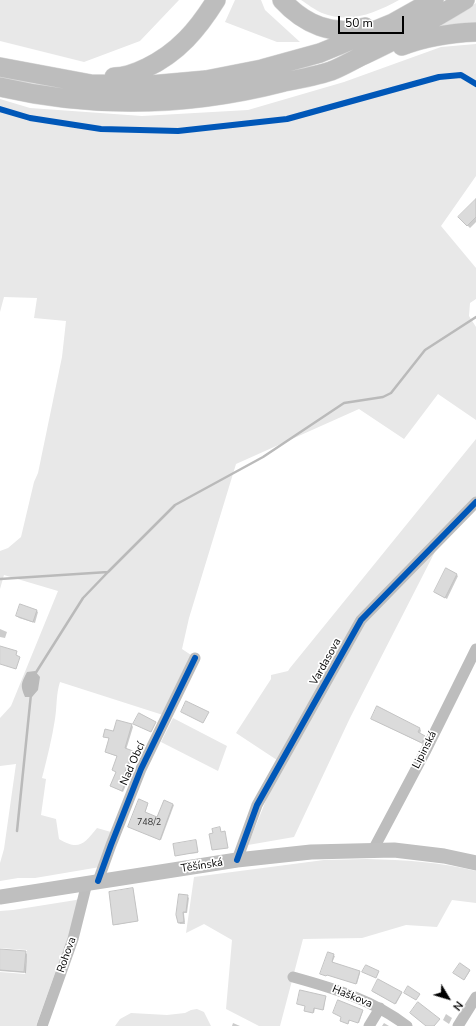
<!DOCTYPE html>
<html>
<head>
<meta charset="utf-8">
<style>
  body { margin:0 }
  #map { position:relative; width:476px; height:1026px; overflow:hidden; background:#fff; font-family:"Nunito Sans",sans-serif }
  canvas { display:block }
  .north { position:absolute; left:428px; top:978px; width:40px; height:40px; -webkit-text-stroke:3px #fff; paint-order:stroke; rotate:128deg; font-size:11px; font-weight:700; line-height:16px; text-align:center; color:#000 }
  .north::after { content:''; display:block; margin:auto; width:14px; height:18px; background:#000; clip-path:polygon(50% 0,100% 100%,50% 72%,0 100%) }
  .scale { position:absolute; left:338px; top:16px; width:66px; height:18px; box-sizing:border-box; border:2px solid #000; border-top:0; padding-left:5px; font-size:12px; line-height:14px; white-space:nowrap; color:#000; -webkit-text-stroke:3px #fff; paint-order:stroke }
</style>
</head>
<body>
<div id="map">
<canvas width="476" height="1026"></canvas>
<div class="north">N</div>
<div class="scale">50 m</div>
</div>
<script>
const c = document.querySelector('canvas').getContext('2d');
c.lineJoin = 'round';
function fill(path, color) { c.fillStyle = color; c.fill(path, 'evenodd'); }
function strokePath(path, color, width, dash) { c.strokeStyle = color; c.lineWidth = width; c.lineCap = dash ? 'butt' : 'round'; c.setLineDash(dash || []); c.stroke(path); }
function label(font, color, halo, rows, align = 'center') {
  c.font = font + ' "Nunito Sans",sans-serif'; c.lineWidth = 3.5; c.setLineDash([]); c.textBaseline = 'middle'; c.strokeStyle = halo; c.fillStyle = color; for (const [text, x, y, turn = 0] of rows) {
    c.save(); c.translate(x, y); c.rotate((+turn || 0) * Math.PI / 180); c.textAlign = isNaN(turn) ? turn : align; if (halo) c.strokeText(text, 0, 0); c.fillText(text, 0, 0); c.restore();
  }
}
fill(new Path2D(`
  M0,0H179L140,41L84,62L0,41Z
  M235,0H261L265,10L300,42H277L225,22Z
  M301,0H399C375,13 350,24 322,13C315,10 307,4 301,0Z
  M476,3V25L438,27Z
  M476,44V176L441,226L476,268V299L470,303L469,316L476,327V420L438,394L404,439L359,409L236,464L189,618L182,649L191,655L163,715L60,682C56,694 57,706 55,719C52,739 47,758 42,778L46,779L41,815L56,819L59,839C79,851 84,844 97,828L111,832L100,867L35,878H18L0,881V863L4,849L16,764L0,766V718L11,706L58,591L4,575L0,589V551L8,548L21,537L34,482L38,473L62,357L66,321L34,318L37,298L4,297L0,312V99L30,108L142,116L248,110L344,82L441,47Z
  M476,439V500L443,536L350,718L294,837L248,845L275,778L283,764L236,733L271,679V675L288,671L290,668Z
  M173,718L227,746L218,771L161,742Z
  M367,859C404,860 441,862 476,871V903L452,900L437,927L406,925L362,938L303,939L280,1026H259L226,1009L232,940L204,924L186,933L194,877L324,860Z
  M80,898L71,938L64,948L36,1026H0V972L25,974L27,950L0,948V911L13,910L76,900Z
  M197,1009L204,1012L211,1026H115L120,1019L131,1013L167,1015L185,1013L191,1010Z`), '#e8e8e8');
fill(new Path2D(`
  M35,671L40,677L38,690L32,697H25C20,685 21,684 27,672Z`), '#bababa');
fill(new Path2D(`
  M476,200V222L470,228L459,217Z
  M456,574L458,576L447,599L435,592Z
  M36,610L38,612L35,623L19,618L17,616Z
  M0,629L7,632L5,638L0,637Z
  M374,720L419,728L421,730L420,734L426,739L423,744Z
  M132,725L133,727L126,750L134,753L124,779L128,781L123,792L111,786L117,772L118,757L106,752L110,739L104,736Z
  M139,800L148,804L145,813L158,818L164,801L174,805L161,840L130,827Z
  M196,842L198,853L176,855Z
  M133,889L138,921L115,925L114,924Z
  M187,896L189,898L187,913H184L185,924H180L179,923Z
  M0,950L25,952L27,954L26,973L0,971Z
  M328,953L335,956L332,963L360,973L357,984L327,975V976L322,974Z
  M460,964L470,971L464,980L454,973Z
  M373,992H401L402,993L396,1004Z
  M325,997L324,1010L315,1008L314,1013L306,1011Z
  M363,1011L359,1023L350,1020L348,1024L341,1021Z
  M446,1014L452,1018L449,1024L443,1020Z
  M233,1023L240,1026H232Z
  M384,1023L389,1026H382Z`), '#0003');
strokePath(new Path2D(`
  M0,579L108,572L175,505L263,457L344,403L383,397L391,393L425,350L476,317
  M35,674L83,598L108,572
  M17,831L31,694`), '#bababa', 2.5);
const building = new Path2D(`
  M476,199V217L467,226L458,217Z
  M446,568L457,574L445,598L434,592Z
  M20,604L37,610L33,622L16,616Z
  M0,646L17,651L16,655L20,657L16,669L0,664Z
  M186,701L209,712L203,723L181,712Z
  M377,706L420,728L418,732L425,736L422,743L371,719Z
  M139,713L156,722L151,732L133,724Z
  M117,720L132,724L125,748L133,751L123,777L127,779L122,791L110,786L116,772L112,770L117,756L105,752L109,738L103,737L105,729L113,731Z
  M139,799L148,803L145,812L157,817L164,800L173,804L160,840L128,827Z
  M220,827L221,832L225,831L228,848L212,850L209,834L213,833L212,829Z
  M196,840L198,852L175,856L173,844Z
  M133,888L138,921L113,925L109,892Z
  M179,894L188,895L186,912H183L184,922L178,923L176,915Z
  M0,949L26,951L24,972L0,970Z
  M328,952L334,954L332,962L360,971L356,984L327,975L326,976L320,974Z
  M460,963L470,970L464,980L453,973Z
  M366,965L379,971L376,978L362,972Z
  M378,979L402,992L395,1004L372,991Z
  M408,986L420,994L416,1000L404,993Z
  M300,990L326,996L323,1010L314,1008L313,1013L304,1011L305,1006L297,1004Z
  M338,1000L363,1010L358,1023L349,1020L348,1024L340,1021L341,1017L333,1013Z
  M418,1002L440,1019L434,1026H426L410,1013Z`);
fill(building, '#dbdbdb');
strokePath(building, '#c3c3c3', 1);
const highway = new Path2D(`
  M282,0C304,24 333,37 365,27
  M402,46C425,37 451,33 476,32
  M0,67L91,84L150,85L206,80L262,69L320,53L393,23L434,0
  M114,77C125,77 136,73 146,68C178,53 198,29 216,0
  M0,87C94,109 191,106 284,82C300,79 316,76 331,71C342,67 353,60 364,55C399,39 432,20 465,0`);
strokePath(highway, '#dbdbdb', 20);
strokePath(new Path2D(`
  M373,850L425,752L476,649
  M237,860L257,805L361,620L476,502
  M98,881L111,845L141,769L195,658
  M293,977C333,988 373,1000 407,1026
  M42,1026L73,939L87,883
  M369,1026L380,1008
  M458,1026L476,997`), '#bdbdbd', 11);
strokePath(new Path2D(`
  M0,897L237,860L311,852L394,850L444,856L476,863`), '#bfbfbf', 15);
strokePath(highway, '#bdbdbd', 19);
strokePath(new Path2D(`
  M0,109L30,118L101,129L178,131L287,119L439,77L461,75L476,84
  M237,860L257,805L361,620L476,502
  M98,881L111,845L141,769L195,658`), '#0057b8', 6);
label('9px', '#373737', null, [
  ["748/2",149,823]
]);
label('11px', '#000', '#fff', [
  ["Vardasova",326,662,-61],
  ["Lipinská",425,750,-63],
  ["Nad Obcí",133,764,-66],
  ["Těšínská",202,866,-9],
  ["Rohova",67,955,-71],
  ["Haškova",352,997,22]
]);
</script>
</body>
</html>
